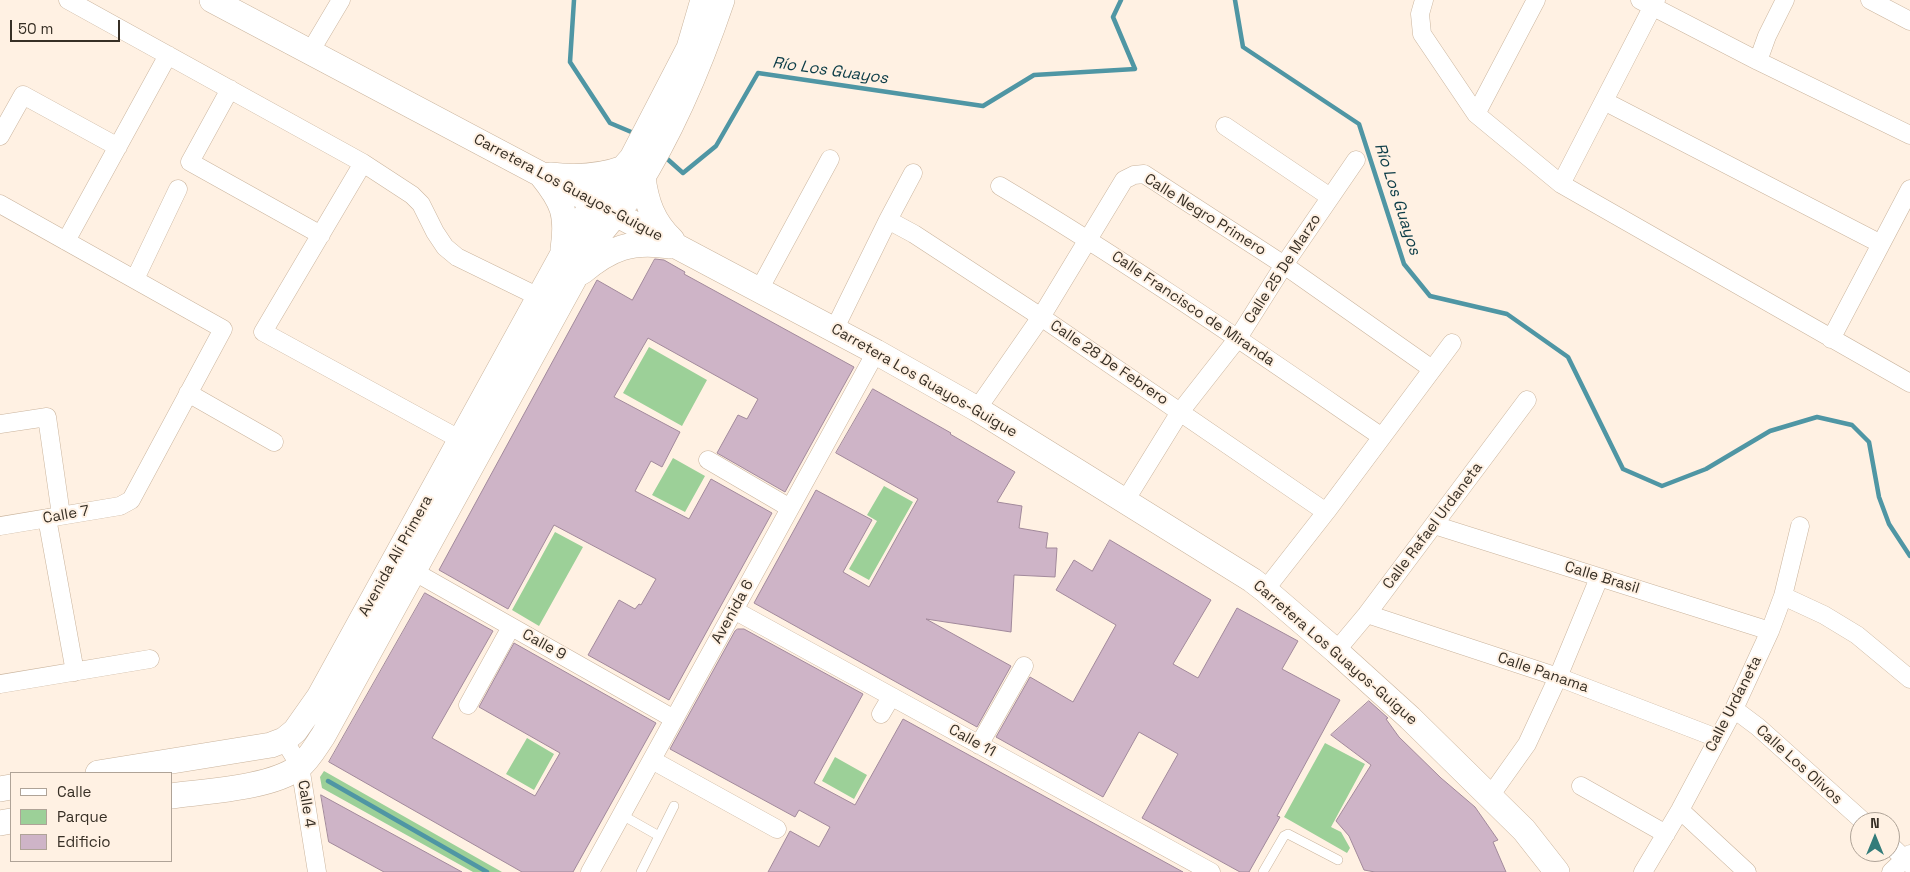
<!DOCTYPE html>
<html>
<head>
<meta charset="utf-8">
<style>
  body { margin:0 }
  #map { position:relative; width:1910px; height:872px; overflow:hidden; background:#fff1e3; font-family:"Space Grotesk",sans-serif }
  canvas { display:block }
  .legend { position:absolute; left:10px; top:772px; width:162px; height:90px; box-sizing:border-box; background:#fff1e3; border:1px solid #afa397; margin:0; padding:6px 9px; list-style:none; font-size:15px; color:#372f25 }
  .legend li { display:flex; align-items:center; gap:10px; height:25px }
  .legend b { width:25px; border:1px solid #afa397 }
  .north { position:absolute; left:1850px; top:812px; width:50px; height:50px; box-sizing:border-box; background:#fff1e3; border:1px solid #afa397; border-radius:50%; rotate:0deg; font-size:14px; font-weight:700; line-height:20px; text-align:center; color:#372f25 }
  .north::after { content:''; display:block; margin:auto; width:18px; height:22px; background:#337c7a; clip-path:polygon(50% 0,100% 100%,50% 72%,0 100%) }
  .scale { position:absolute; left:10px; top:20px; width:110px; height:22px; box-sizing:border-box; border:2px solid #372f25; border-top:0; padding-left:6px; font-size:15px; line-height:18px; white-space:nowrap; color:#372f25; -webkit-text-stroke:4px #fff1e3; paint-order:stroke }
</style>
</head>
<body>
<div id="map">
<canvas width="1910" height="872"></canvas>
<ul class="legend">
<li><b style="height:6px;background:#fff"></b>Calle</li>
<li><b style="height:14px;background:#9cd098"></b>Parque</li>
<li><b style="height:14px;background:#ceb4c7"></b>Edificio</li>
</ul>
<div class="north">N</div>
<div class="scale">50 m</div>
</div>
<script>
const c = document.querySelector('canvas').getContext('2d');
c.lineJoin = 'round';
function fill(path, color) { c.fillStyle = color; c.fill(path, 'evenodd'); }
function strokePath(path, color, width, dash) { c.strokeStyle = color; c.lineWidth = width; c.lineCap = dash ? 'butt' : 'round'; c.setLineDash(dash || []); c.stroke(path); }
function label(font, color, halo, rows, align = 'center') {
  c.font = font + ' "Space Grotesk",sans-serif'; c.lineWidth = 4; c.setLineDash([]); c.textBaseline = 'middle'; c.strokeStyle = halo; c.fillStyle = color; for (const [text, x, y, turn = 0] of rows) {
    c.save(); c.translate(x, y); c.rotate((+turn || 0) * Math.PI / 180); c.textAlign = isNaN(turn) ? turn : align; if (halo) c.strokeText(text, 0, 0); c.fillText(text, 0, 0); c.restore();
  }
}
fill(new Path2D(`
  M649,347L707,380L682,426L623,393Z
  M673,458L705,476L685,512L652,495Z
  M884,486L913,502L869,580L849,569L877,521L867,515Z
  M555,532L583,547L539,626L512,610Z
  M527,738L554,754L534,790L506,774Z
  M1325,743L1365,764L1331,827L1341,832L1350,848L1347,853L1284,817Z
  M835,757L867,775L854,799L822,781Z
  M324,771L502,872H473L322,788L320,777Z`), '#9cd098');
strokePath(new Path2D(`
  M574,0L570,62L610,123L636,134
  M1235,0L1243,47L1359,124L1404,264L1430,296L1507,314L1568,357L1623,469L1662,486L1706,469L1770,431L1817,417L1852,425L1869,442L1879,497L1889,524L1910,556
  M664,156L683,173L716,146L758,73L983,106L1034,75L1135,69L1113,17L1121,0
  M328,781L487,872`), '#4f96a4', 4.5);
const building = new Path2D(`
  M655,259L664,260L685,272L684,274L854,367L785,492L717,453L738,415L747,419L758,399L648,338L614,397L680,432L662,467L651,461L635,491L689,519L711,479L772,513L669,700L588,655L619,600L635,609L639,604L641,605L656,579L554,525L508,609L439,570L597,280L632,300Z
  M873,389L951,433L950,434L1015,472L997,502L1022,506L1019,528L1048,533L1046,548H1057L1055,577L1014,575L1011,632L926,619L1011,666L977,727L754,603L816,490L872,520L843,572L869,587L918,499L836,453Z
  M1110,540L1211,600L1173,664L1198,678L1237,608L1298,641L1282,669L1340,700L1277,816L1280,817L1249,872H1240L1142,818L1178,754L1139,732L1103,797L996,737L1030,677L1073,702L1116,625L1056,590L1074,560L1092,571Z
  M425,593L493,631L432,738L535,796L560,753L479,707L514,643L656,723L573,872H522L329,762Z
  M738,629H744L863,694L814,783L855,805L903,719L1183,872H768L790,831L819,847L830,827L799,810L795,817L670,749L735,631Z
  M1369,701L1388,718L1386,719L1399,737L1441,778L1475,807L1498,840L1493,842L1506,872H1375L1364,870L1349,836L1336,821L1371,765L1331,735Z
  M321,795L462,872H384L329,842Z`);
fill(building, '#ceb4c7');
strokePath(building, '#a2899b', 1);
const lane = new Path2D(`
  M622,815L659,836L641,872
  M659,836L674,806
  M1263,872L1284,836L1288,834L1338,860`);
const street = new Path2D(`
  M68,0L363,163L412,195L421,204L435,232L445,247L457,257L539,297
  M1424,0L1420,14L1422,34L1476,114L1561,184L1910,383
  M1640,0L1758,61
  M1785,0L1767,36L1758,61L1910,135
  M1870,0L1910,21
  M310,52L341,0
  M230,89L190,162L321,235
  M1604,101L1881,244
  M1476,114L1536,0
  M1225,126L1330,197
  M0,136L23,95L118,147
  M363,163L263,332L461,440
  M1561,184L1656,0
  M1000,186C1131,264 1256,351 1382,437
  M0,204L223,329L131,500L120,506L0,526
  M888,220L914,234L1041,317L1326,512
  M66,241L168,55
  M135,279L178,189
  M759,290L830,159
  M834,330L888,220L913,173
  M1831,339L1910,189
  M188,393L274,442
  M977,409L1041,317L1124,180L1134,175L1144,174L1284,265L1432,369
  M0,424L47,417L61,515
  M708,460L790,508
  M1125,501L1180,412L1238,338L1284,265L1356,160
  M47,518L75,672
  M1434,525L1770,631
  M413,571L674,719
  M1265,590L1326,512L1452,343
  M1783,596L1824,615L1857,635L1910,679
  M734,610L1211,872
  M1367,614L1558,677L1717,738
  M1336,651L1367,614L1527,400
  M0,684L150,659
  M468,705L511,627
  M1734,709L1758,727L1864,822
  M881,714L891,697
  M284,740L300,766L317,872
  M979,745L1024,666
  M652,760L777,829
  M1581,786L1666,834
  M1490,796L1527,744L1558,677L1599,578
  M1680,810L1747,872
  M1890,845L1910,864
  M590,872L876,352
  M1643,872L1680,810L1734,709L1770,631L1783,596L1800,526
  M1891,872L1910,854`);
const secondary = new Path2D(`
  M212,0L876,352L977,409L1252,580L1265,590L1336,651L1410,718L1524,830L1557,872
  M550,175C576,178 600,177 624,168
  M542,176C563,202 568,215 563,249
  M643,177C646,202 653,222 672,240
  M582,272C610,248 632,240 669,246
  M98,773L271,745L284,740L295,731L319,697L576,230L594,202L632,158L689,48L703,0
  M0,789L11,787
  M171,796C207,791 271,788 299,767C309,759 316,746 323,736L596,239C608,222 624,207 636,188C673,130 700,65 722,0
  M0,823L11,821`);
strokePath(lane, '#cab49d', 10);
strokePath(street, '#cab49d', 19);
strokePath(secondary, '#cab49d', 26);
strokePath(lane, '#fff', 9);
strokePath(street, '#fff', 18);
strokePath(secondary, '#fff', 25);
label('15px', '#372f25', '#fff1e3', [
  ["Carretera Los Guayos-Guigue",568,188,28],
  ["Calle Negro Primero",1205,215,32],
  ["Calle 25 De Marzo",1283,269,-57],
  ["Calle Francisco de Miranda",1193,309,34],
  ["Calle 28 De Febrero",1109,363,34],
  ["Carretera Los Guayos-Guigue",924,381,30],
  ["Calle 7",66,515,-10],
  ["Calle Rafael Urdaneta",1433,526,-53],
  ["Avenida Alí Primera",396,556,-61],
  ["Calle Brasil",1602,578,17],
  ["Avenida 6",733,612,-61],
  ["Calle 9",544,645,29],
  ["Carretera Los Guayos-Guigue",1335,653,41],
  ["Calle Panama",1543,673,19],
  ["Calle Urdaneta",1734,704,-63],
  ["Calle 11",972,741,29],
  ["Calle Los Olivos",1799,765,42],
  ["Calle 4",306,804,81]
]);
label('italic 16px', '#0b3c47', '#fff1e3', [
  ["Río Los Guayos",830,71,8],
  ["Río Los Guayos",1397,199,72]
]);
</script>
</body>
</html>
